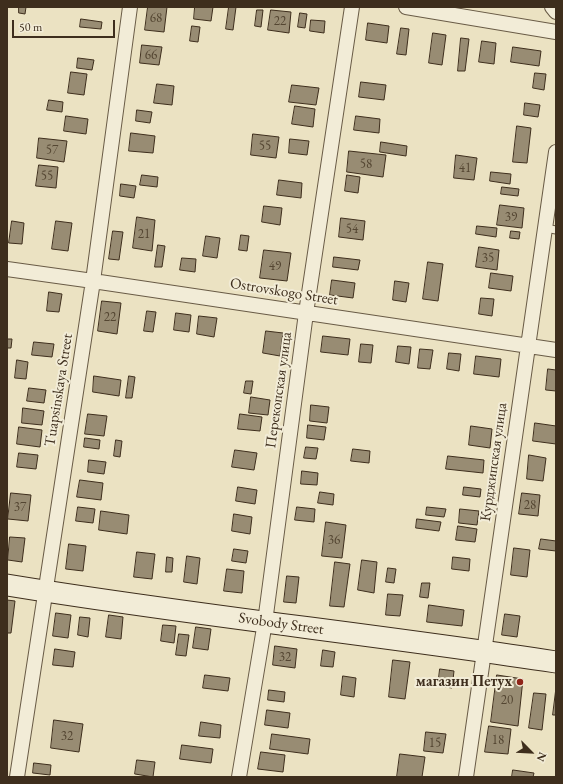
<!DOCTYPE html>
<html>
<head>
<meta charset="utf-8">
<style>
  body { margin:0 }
  #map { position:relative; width:563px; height:784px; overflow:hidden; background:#ebe2c2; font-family:"EB Garamond",serif }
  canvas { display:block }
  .frame { position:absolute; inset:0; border:8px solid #3e2e1d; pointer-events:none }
  .north { position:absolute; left:511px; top:732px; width:40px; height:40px; -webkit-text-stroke:3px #f2ecd7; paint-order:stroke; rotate:114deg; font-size:11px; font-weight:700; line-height:16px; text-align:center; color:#3e2e1d }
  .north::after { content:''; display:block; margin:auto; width:14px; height:18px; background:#3e2e1d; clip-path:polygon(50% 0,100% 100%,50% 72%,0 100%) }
  .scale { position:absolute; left:12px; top:20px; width:103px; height:18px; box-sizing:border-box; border:2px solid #3e2e1d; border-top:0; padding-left:5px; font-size:12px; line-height:14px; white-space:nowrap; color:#3e2e1d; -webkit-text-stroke:3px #f2ecd7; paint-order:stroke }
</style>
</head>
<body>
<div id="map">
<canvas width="563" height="784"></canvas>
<div class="frame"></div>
<div class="north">N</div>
<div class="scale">50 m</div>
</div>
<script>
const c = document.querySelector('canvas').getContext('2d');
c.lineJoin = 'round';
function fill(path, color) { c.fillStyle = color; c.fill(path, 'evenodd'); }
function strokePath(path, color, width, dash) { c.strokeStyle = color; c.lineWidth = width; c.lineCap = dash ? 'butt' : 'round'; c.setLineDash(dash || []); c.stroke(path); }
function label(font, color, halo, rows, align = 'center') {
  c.font = font + ' "EB Garamond",serif'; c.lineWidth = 4; c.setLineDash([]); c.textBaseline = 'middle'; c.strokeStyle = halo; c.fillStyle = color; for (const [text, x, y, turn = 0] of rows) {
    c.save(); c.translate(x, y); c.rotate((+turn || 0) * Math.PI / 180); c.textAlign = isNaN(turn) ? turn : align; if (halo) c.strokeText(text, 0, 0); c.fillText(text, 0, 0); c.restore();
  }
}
const building = new Path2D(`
  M19,7H26L25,14L19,13Z
  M148,7H167L164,32L145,30Z
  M195,7H213L211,21L194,19Z
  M229,7H236L233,30L226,29Z
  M257,10H263L261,27L255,26Z
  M271,10L291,12L289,33L268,30Z
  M300,13L307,14L305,28L298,27Z
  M81,19L102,22L101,29L80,27Z
  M311,20L325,21L324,33L310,31Z
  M368,23L389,26L387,43L366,40Z
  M192,26L200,27L198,42L190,41Z
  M401,28L409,29L406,55L397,54Z
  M433,33L446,35L442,65L429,63Z
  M461,38L469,39L465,71H458Z
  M482,41L496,43L494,64L479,62Z
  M142,45L162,47L159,65L140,63Z
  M513,47L541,51L539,66L511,62Z
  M78,58L94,60L92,70L77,68Z
  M71,72L87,74L84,95L68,93Z
  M535,73L546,74L544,90L533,88Z
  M361,82L386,85L384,100L359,97Z
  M157,84L174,86L172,105L154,103Z
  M292,85L319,88L316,105L289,102Z
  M49,100L63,102L62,112L47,110Z
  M525,103L540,105L538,117L524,115Z
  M295,106L315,109L313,127L292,124Z
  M137,110L152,112L150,123L136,121Z
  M66,116L88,119L86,134L64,131Z
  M356,116L380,119L379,133L354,130Z
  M517,126L531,128L527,163L513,162Z
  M131,133L155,136L153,153L129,151Z
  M253,134L279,137L276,158L251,155Z
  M39,138L67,141L64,162L37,158Z
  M290,139L309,141L307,155L289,153Z
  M381,142L407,146L406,156L380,152Z
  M349,151L386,155L383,177L347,172Z
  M456,155L477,158L474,180L454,178Z
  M39,165L58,167L56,188L36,186Z
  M491,172L511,174L510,184L490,181Z
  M142,175L158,177L157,187L140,185Z
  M347,175L360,177L358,193L345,191Z
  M279,180L302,183L301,198L277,195Z
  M121,184L136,186L134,198L120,196Z
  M502,187L519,189L518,196L501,194Z
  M500,205L524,208L522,228L497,225Z
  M264,206L282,208L280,225L262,222Z
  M137,217L155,220L152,251L133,248Z
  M341,218L365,221L363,240L339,237Z
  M12,221L24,223L22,244L9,243Z
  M56,221L72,223L68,251L52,249Z
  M477,226L497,228L496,237L476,234Z
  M113,231L123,232L119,260L109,259Z
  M511,231L520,232L519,239L510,238Z
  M241,235L249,236L247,251L239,250Z
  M206,236L220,238L217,258L203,256Z
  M158,245L165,246L162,267H155Z
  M479,247L499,250L497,270L476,267Z
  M264,250L291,253L287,281L260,278Z
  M334,257L360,260L358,270L333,267Z
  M182,258L196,259L195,272L180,270Z
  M428,262L443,264L438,301L423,299Z
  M491,273L513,276L511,291L489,288Z
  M332,280L355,283L353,298L330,295Z
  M395,281L409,283L406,302L393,300Z
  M49,292L62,294L59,312L47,311Z
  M481,298L494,299L492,316L479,314Z
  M102,301L121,303L117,334L98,331Z
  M147,311L156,312L153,332L144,331Z
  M176,313L191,315L189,332L174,330Z
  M199,316L217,318L214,337L197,334Z
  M266,331L283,333L280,356L263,353Z
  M323,336L350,339L348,355L321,352Z
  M7,339H12L11,348H7Z
  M34,342L54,344L52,357L32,355Z
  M361,344L373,345L371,363L359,362Z
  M398,346L411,347L409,364L396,362Z
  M420,349L433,350L430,369L418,368Z
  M449,353L461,354L459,371L447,369Z
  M476,356L501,359L499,377L474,374Z
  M17,360L28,362L26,379L15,378Z
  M548,369L556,370V391L546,390Z
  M94,376L121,380L119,396L93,392Z
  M129,376L135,377L132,398H126Z
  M246,381H253L251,394L244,393Z
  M29,388L46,390L44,403L27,401Z
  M251,397L270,400L268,415L249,413Z
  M311,405L329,407L327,423L310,421Z
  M23,408L44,411L42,425L22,423Z
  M88,414L107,416L104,436L85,434Z
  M240,414L262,417L260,431L238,429Z
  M535,423L556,426V444L533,441Z
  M308,425L326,427L324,440L307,438Z
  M471,426L492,429L490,448L469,445Z
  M19,427L42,430L40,447L17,444Z
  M85,438L100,440L99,449L84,447Z
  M116,440L122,441L120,457L114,456Z
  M306,447L318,448L316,459L304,458Z
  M353,449L370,451L369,463L351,461Z
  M235,450L257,453L254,470L232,467Z
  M19,453L38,455L36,469L17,467Z
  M529,455L546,458L543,481L527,479Z
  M448,456L484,460L483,473L446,469Z
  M89,460L106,462L104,474L88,472Z
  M302,471L318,473L317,485L301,484Z
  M80,480L103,483L101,500L77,497Z
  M238,487L257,490L255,504L236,501Z
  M464,487L481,489L480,497L463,495Z
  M320,492L334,494L333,505L318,503Z
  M11,493L31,495L28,521L8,519Z
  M522,493L540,495L538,516L519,514Z
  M78,507L95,509L93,523L76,521Z
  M297,507L315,509L314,522L295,520Z
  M427,507L446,509L444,517L426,515Z
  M460,509L479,511L477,525L459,523Z
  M101,511L129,515L127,534L99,530Z
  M234,514L252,517L250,534L232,531Z
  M417,519L441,522L439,531L416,528Z
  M326,522L346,525L342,558L322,556Z
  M458,526L477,529L475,542L456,540Z
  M10,537L25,538L22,562L8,560Z
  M541,539L556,541V551L539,549Z
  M69,544L86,546L83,571L66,569Z
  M514,548L530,550L527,577L511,575Z
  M234,549L248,551L246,563L232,561Z
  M137,552L155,554L152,579L134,577Z
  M187,556L200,558L197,584L184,582Z
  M167,557L173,558L172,572H166Z
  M453,557L470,559L469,571L452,569Z
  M362,560L377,562L374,593L358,590Z
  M335,562L350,564L344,607L330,606Z
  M388,568L396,569L394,583L386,582Z
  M227,569L244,571L242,593L224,591Z
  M287,576L299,577L296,603L284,602Z
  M422,583H430L428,598L420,597Z
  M388,594L403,595L400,616L386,615Z
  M7,600L15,601L11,633H7Z
  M429,605L464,610L462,626L427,622Z
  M56,613L71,615L68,638L53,636Z
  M505,614L520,616L517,637L502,635Z
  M109,615L123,617L121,639L106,637Z
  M80,617L90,618L88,637L78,635Z
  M163,625L176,626L174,643L161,641Z
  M196,627L211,629L208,650L193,648Z
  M179,634L189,635L186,656L176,655Z
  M275,646L297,649L295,668L273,665Z
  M55,649L75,652L73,667L53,665Z
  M323,650L335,652L333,667L321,666Z
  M393,660L410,662L405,699L389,697Z
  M440,669L454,671L452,688L438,686Z
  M205,675L230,678L228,691L203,688Z
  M497,675L523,679L518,726L491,722Z
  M343,676L356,678L354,697L341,695Z
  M556,688V715H553Z
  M269,690L285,692L284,702L268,700Z
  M534,693L546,694L542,730L529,728Z
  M267,710L290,713L288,728L265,725Z
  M54,720L83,724L79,752L51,748Z
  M201,722L221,725L220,738L199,736Z
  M489,726L511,729L508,754L485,752Z
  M426,732L446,734L443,753L424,751Z
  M272,734L310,739L308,754L270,749Z
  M182,745L213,749L211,763L180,759Z
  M261,752L285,755L283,772L258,769Z
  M400,754L425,757L422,777H397Z
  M137,760L155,762L153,777L135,774Z
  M34,763L51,765L50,775L33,773Z
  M513,770L534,773L533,777H512Z`);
fill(building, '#988c73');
strokePath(building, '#3e2e1d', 1);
const lane = new Path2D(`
  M545,228L556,230`);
const street = new Path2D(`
  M406,7L556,32
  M552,7L556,12
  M7,269L93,281L556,350
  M17,777L93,281L130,7
  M239,777L265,622L306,313L352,7
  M466,777L556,152`);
const secondary = new Path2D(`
  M7,585C189,615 373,634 556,662`);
strokePath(lane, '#695b46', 9);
strokePath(street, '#695b46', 16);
strokePath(secondary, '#3e2e1d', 23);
strokePath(lane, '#f2ecd7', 7);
strokePath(street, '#f2ecd7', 14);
strokePath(secondary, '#f2ecd7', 21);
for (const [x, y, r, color] of [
  [520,682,4,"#8f2418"]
]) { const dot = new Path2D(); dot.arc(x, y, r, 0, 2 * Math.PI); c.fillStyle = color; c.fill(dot); strokePath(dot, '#f2ecd7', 1.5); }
label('13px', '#544632', null, [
  ["68",156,18],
  ["22",280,21],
  ["66",151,55],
  ["55",265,146],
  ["57",52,150],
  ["58",366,164],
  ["41",465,168],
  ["55",47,176],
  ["39",511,217],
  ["54",352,229],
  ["21",144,234],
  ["35",488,258],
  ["49",275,266],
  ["22",110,317],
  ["28",530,505],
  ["37",20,507],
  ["36",334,540],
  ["32",285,657],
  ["20",507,700],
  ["32",67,736],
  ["18",498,740],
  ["15",435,743]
]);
label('15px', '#3e2e1d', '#f2ecd7', [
  ["Ostrovskogo Street",284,292,9],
  ["Tuapsinskaya Street",59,390,-81],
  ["Перекопская улица",279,390,-82],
  ["Курджипская улица",494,462,-82],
  ["Svobody Street",281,624,8]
]);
label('bold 15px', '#3e2e1d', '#f2ecd7', [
  ["магазин Петух",512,682]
], 'right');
</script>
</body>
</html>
